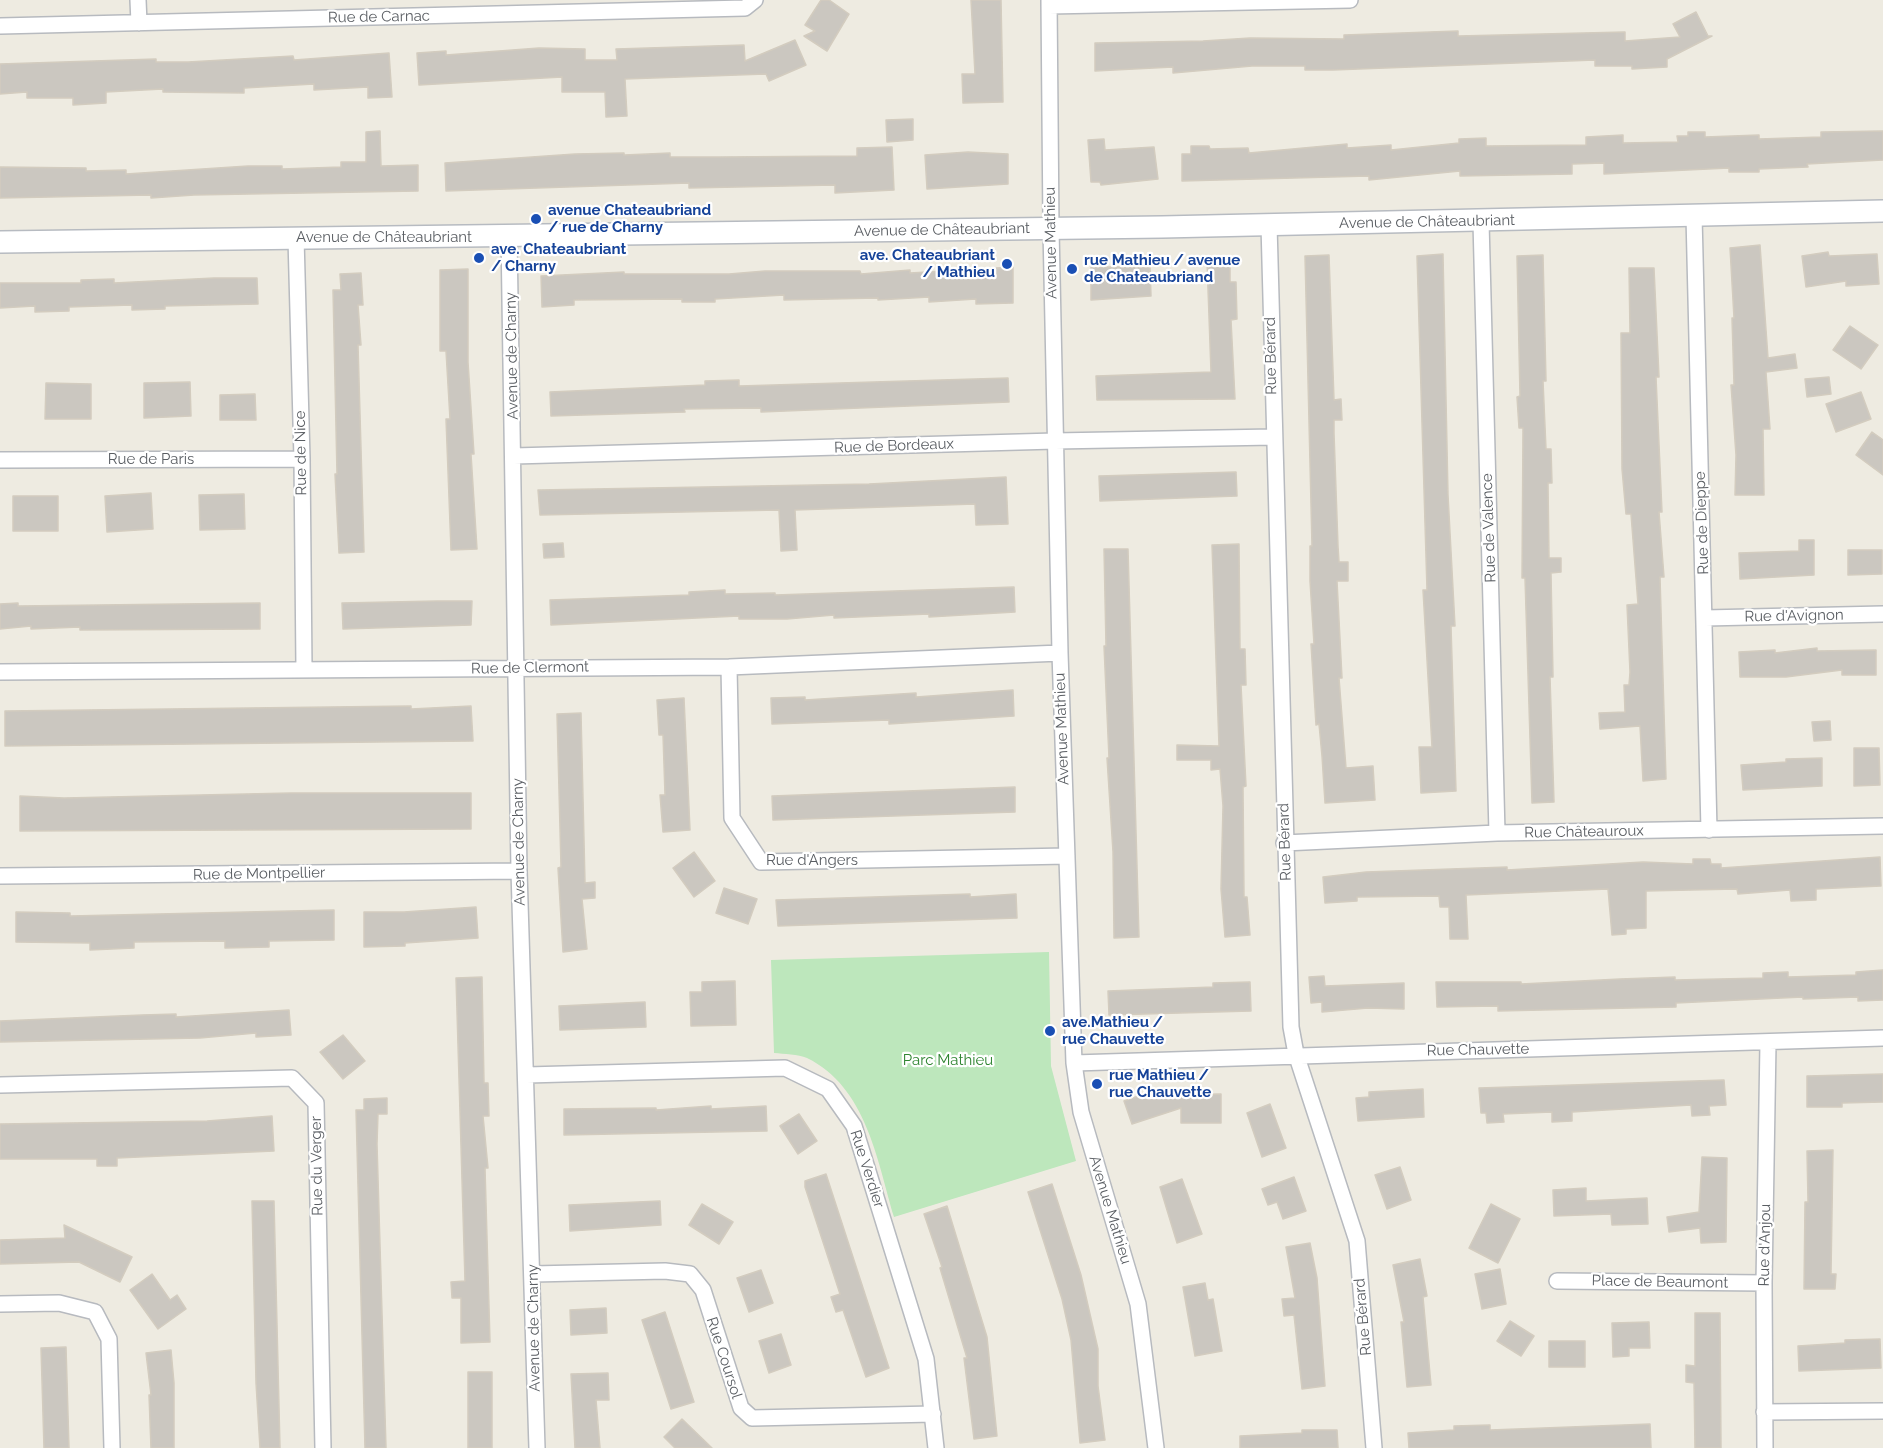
<!DOCTYPE html>
<html>
<head>
<meta charset="utf-8">
<style>
  body { margin:0 }
  canvas { display:block; background:#eeebe1 }
</style>
</head>
<body>
<canvas width="1883" height="1448"></canvas>
<script>
const c = document.querySelector('canvas').getContext('2d');
c.lineJoin = 'round';
function fill(path, color) { c.fillStyle = color; c.fill(path, 'evenodd'); }
function strokePath(path, color, width, dash) { c.strokeStyle = color; c.lineWidth = width; c.lineCap = dash ? 'butt' : 'round'; c.setLineDash(dash || []); c.stroke(path); }
function label(font, color, halo, rows, align = 'center') {
  c.font = font + ' Raleway,sans-serif'; c.lineWidth = 4.5; c.setLineDash([]); c.textBaseline = 'middle'; c.strokeStyle = halo; c.fillStyle = color; for (const [text, x, y, turn = 0] of rows) {
    c.save(); c.translate(x, y); c.rotate((+turn || 0) * Math.PI / 180); c.textAlign = isNaN(turn) ? turn : align; if (halo) c.strokeText(text, 0, 0); c.fillText(text, 0, 0); c.restore();
  }
}
fill(new Path2D(`
  M1049,952L1051,1066L1076,1161L894,1217C877,1159 866,1087 807,1058C798,1054 784,1054 774,1053L771,960Z`), '#bde7bc');
const building = new Path2D(`
  M821,0H829L849,14L827,51L804,36L815,31L805,25Z
  M971,0H1001L1003,102L963,103L962,74H975Z
  M1696,12L1708,36H1712L1667,59V67L1632,69V66H1595V60L1333,70H1305V66H1252L1173,73V67L1095,71V43L1203,41L1250,38L1344,39V35L1458,31V36L1625,32V41L1680,37L1673,24Z
  M795,40L806,65L769,81L766,74L625,79L627,116L606,117L605,92H562V77L419,85L417,53L446,51V55L539,48L585,49V60H617L616,49L744,45L745,61Z
  M389,53L392,97L368,98V87L314,90V84L244,88V93L163,92V89L106,92V103L73,105V98H27V92L0,94V64L156,59V62H188L293,56L294,60Z
  M913,119V140L887,142L886,120Z
  M380,131L381,166L418,165V191L194,195L151,198V195L0,198V167L86,168V171L126,170V174L248,166H282V169L341,167V162H366V132Z
  M1883,131V160L1807,164L1808,167L1759,169V172H1729V168L1604,174V163L1572,164V174L1460,176V171L1369,180V176L1182,181V154H1191V146H1209L1210,149L1248,148L1249,153L1347,144V148L1391,145V150L1459,143V139L1486,138V146L1586,145V137L1623,135V143L1678,142L1677,136H1688V132H1705V137L1759,135V139L1821,137V132Z
  M1104,139L1105,150L1154,147L1158,179L1101,185L1100,182H1091L1088,140Z
  M892,147L894,190L835,193V185L689,188V183L446,191L445,163L575,154L624,153V155L670,153V157H719L857,156V148Z
  M968,152L1008,154V184L927,189L925,155Z
  M1760,245L1768,358L1795,354L1797,368L1766,372L1770,429H1763L1764,495H1735L1736,455L1731,385H1734L1732,318H1734L1730,248Z
  M1828,252L1829,256L1877,254L1879,284L1846,286V281L1806,287L1802,256Z
  M1443,254L1448,495L1455,626H1451L1456,791L1421,793L1419,747H1432L1423,590H1427L1417,256Z
  M1329,255L1334,400L1341,399L1342,420H1334V433L1338,546L1339,562H1348V581H1337L1342,678H1339L1346,768L1373,766L1375,800L1325,803L1322,756L1319,724L1316,725L1311,644H1314L1310,581V546H1312L1305,256Z
  M1543,255L1546,381H1543L1546,449H1551L1552,483H1548L1549,558H1561V572L1551,573L1553,677H1550L1554,802L1532,803L1525,578H1522L1523,428H1519L1517,397L1520,396L1517,256Z
  M1207,261H1230V282H1236L1237,319L1231,320L1235,399L1097,400L1096,376L1211,372Z
  M1013,267V303L976,304V299L929,302V297L878,300V298L784,300V295L715,299V302H682V299L574,300V305L542,307L541,276L624,272V274H729L765,271H860L861,274L910,270V273Z
  M1091,267H1150L1151,296L1091,300Z
  M1629,268H1654L1659,377H1656L1662,512H1659L1664,577H1660L1666,779L1643,781L1640,726L1600,729L1599,713L1625,712L1624,685H1629L1630,672L1627,605L1638,604L1631,514H1626L1622,469L1621,333H1630Z
  M468,269V362L474,454H471L477,549L451,550L446,419H450L446,351H440V270Z
  M361,273L363,305H358L361,345H358L364,552L339,553L335,474H337L333,290H341L340,274Z
  M214,278H257L258,304L165,306V309L132,310V305L69,307V311L35,312V306L0,308V283H81V280L114,279V283Z
  M1850,326L1878,345L1861,369L1833,350Z
  M1829,377L1831,394L1807,397L1805,379Z
  M1008,378L1009,402L761,412V408L684,409L685,412L551,416L550,392L705,385V381L739,380V386Z
  M190,382L191,416L144,418V383Z
  M46,383L91,384V419H45Z
  M1861,392L1871,419L1836,432L1826,404Z
  M255,394L256,420H220V395Z
  M1872,432L1883,440V475L1856,455Z
  M1236,472L1237,496L1100,501L1099,476Z
  M1006,477L1008,524L976,525L975,504L795,510L797,550L781,551L779,510L540,515L538,490L869,484Z
  M151,493L153,529L107,532L105,496Z
  M244,494L245,529L200,530L199,495Z
  M13,496H58V531H13Z
  M1799,540H1814V575L1740,579L1739,553L1799,551Z
  M563,543L564,557L544,558L543,544Z
  M1239,544L1240,649H1245L1246,685H1241L1246,786L1243,787L1244,897H1247L1250,935L1225,937L1221,889L1223,806L1220,769L1211,770V760H1177V745L1219,746L1212,545Z
  M1104,549H1128L1139,937L1114,938L1113,852L1107,758H1109L1104,646H1106Z
  M1848,550H1882V574L1848,575Z
  M1014,587L1015,612L929,617V614L834,618V615L787,619H739V616L551,625L550,600L689,595V592L725,590V594L775,593V595Z
  M437,601H472L471,625L343,629L342,603Z
  M18,603V606L260,603V629L80,630V627L31,629V626L0,629V604Z
  M1817,648V651L1876,650V675H1842V670L1786,677H1740L1739,652L1775,650V653Z
  M1013,690L1014,716L889,724V720L772,724L771,698L805,697V700L916,693V697Z
  M684,698L690,830L663,832L660,795H665L663,735H659L657,700Z
  M411,706V709L471,706L473,741L5,746V711Z
  M581,713L585,883L595,882V898L582,899L587,949L563,952L558,868L561,867L557,714Z
  M1830,721L1831,740L1814,741L1812,722Z
  M1854,748H1879L1880,785L1854,786Z
  M1822,758V786L1743,790L1741,765L1786,762V759Z
  M1015,787V812L773,820L772,796Z
  M291,793H471V829L20,831V796L64,798Z
  M694,852L715,881L694,897L673,868Z
  M1880,857L1881,886L1816,889V900L1791,901L1790,890L1738,894L1737,889L1646,891V928L1626,929V934L1612,935L1608,889L1466,895L1468,939H1450L1449,907H1440L1439,896L1357,897V901L1325,903L1323,877L1366,872L1507,867V870L1643,862L1693,864V859H1710L1711,864H1721V868Z
  M724,888L757,899L748,924L716,913Z
  M970,894V897L1016,894L1017,918L778,926L776,900Z
  M476,907L478,938L405,943V946L364,947V912H404Z
  M334,910V940L269,941V947L225,948V941L134,942V948L90,950V943L16,942V912L70,913V916Z
  M1883,970V1000L1858,1001V997L1803,999V997L1676,1003V1007L1498,1011V1006L1437,1007L1436,982H1521V984L1620,979L1675,977V980L1763,978V973L1788,972V977L1856,975V972Z
  M1324,976L1325,986L1404,983V1009L1368,1008L1322,1012V1002L1311,1003L1309,977Z
  M482,977L484,1083H488L489,1116H483L488,1168H485L490,1342L461,1343V1298H452L451,1282L465,1281L456,978Z
  M735,981L736,1025L691,1026L690,992H702V982Z
  M1250,982L1251,1011L1109,1015L1108,991L1213,987V983Z
  M645,1002L646,1027L560,1030L559,1006Z
  M289,1010L291,1035L256,1037V1033L200,1038L0,1042V1021L142,1015L176,1014V1017Z
  M343,1035L365,1061L343,1079L320,1052Z
  M1883,1074V1102L1842,1103V1107H1807V1076Z
  M1724,1080L1726,1105L1709,1106L1710,1115L1692,1116L1691,1105L1572,1112V1121L1552,1122V1112L1503,1114L1504,1122L1487,1123L1486,1113H1481L1479,1088Z
  M1162,1088L1165,1095L1221,1094V1123H1181V1108L1132,1124L1124,1101Z
  M1423,1089L1424,1117L1358,1121L1356,1098L1369,1097V1092Z
  M387,1098V1114H378L377,1144L386,1448H365L356,1110H364V1099Z
  M1270,1104L1286,1148L1262,1157L1247,1113Z
  M711,1106V1109L766,1106L767,1131L564,1135V1109L656,1108V1110Z
  M799,1114L817,1141L798,1154L780,1126Z
  M272,1116L274,1151L117,1158V1166H97V1159H0V1124L207,1121Z
  M1833,1150L1831,1274H1836L1835,1289H1804L1805,1202H1808L1807,1151Z
  M1702,1157L1727,1158L1726,1242L1701,1243L1700,1228L1669,1232L1667,1217L1699,1212Z
  M1400,1167L1411,1200L1387,1209L1375,1175Z
  M826,1174L889,1368L866,1377L843,1310L836,1312L831,1297L840,1294L805,1187V1181Z
  M1294,1177L1306,1211L1283,1219L1277,1202L1268,1205L1262,1189Z
  M1182,1179L1202,1234L1177,1243L1160,1187Z
  M1052,1184L1081,1275L1098,1349V1386L1105,1440L1080,1443L1071,1340L1062,1299L1028,1192Z
  M1586,1188V1201L1647,1198L1648,1224L1612,1225L1611,1214L1554,1216L1553,1190Z
  M252,1201H274L280,1448H260L256,1383Z
  M660,1201L661,1225L570,1231L569,1205Z
  M702,1204L733,1222L719,1244L689,1225Z
  M1491,1204L1520,1219L1498,1263L1469,1248Z
  M947,1206L987,1337L997,1436L974,1439L964,1358H967L940,1268L942,1267L924,1214Z
  M64,1225L132,1257L120,1282L79,1262L0,1264V1240L65,1238Z
  M1310,1243L1317,1278L1325,1386L1302,1389L1294,1315L1284,1316L1282,1299L1295,1298L1286,1247Z
  M1420,1259L1427,1296L1423,1297L1431,1385L1407,1387L1401,1322H1404L1393,1265Z
  M1500,1269L1506,1304L1482,1309L1475,1274Z
  M761,1270L773,1303L749,1312L737,1278Z
  M152,1274L170,1300L177,1295L186,1309L158,1329L130,1290Z
  M1205,1283L1208,1300L1213,1299L1222,1351L1195,1356L1183,1287Z
  M606,1308L607,1333L571,1335L570,1310Z
  M665,1312L694,1402L671,1409L642,1320Z
  M1695,1313H1720L1721,1448H1695L1694,1383L1686,1382V1365L1695,1366Z
  M1510,1321L1534,1336L1521,1356L1497,1341Z
  M1649,1322L1650,1348H1629V1356L1613,1357L1612,1323Z
  M781,1334L791,1365L769,1373L759,1341Z
  M1880,1339L1881,1368L1799,1371L1798,1346L1845,1343V1340Z
  M1549,1341H1585V1367H1549Z
  M66,1347L69,1448H44L41,1348Z
  M171,1350L174,1383V1448H151L149,1395H151L146,1353Z
  M468,1372H492V1448H468Z
  M608,1373L609,1400H596L600,1448H575L571,1374Z
  M682,1419L712,1448H675L664,1437Z
  M1650,1424L1651,1448H1409L1408,1433L1454,1430V1426L1490,1425V1430Z
  M1302,1430H1337L1338,1448H1240V1436L1302,1433Z`);
fill(building, '#cbc7c0');
strokePath(building, '#d3ccbf', 1.5);
const street = new Path2D(`
  M138,0L139,23
  M1049,0L1051,229L1060,653L1074,1063L1081,1112L1138,1304L1156,1448
  M1049,6L1350,0
  M0,26L745,8L755,0
  M1694,216L1709,830
  M1481,222L1497,833
  M1269,225L1291,1027L1296,1054L1357,1241L1374,1448
  M509,236L519,871L537,1448
  M296,238L302,459L304,669
  M514,456L1055,441L1273,437
  M0,460L302,459
  M1705,618L1883,614
  M729,667L732,818L761,862L1067,856
  M0,672L729,667L1060,653
  M1284,843L1497,833L1883,826
  M0,876L519,871
  M1074,1063L1883,1038
  M527,1075L785,1068L828,1089L854,1126L926,1359L936,1448
  M0,1085L292,1078L316,1103L323,1448
  M533,1274L665,1271L690,1274L703,1290L741,1408L752,1418L933,1414
  M1557,1281L1764,1283
  M0,1304L59,1303L95,1312L109,1339L112,1448
  M1764,1412L1883,1411
  M1765,1448L1764,1283L1768,1043`);
const secondary = new Path2D(`
  M0,242L1162,227L1883,211`);
strokePath(street, '#b7babf', 18);
strokePath(secondary, '#b7bbc1', 24);
strokePath(street, '#fff', 15);
strokePath(secondary, '#fff', 21);
for (const [x, y, r, color] of [
  [536,219,6,"#1a4fb4"],
  [479,258,6,"#1a4fb4"],
  [1007,264,6,"#1a4fb4"],
  [1072,269,6,"#1a4fb4"],
  [1050,1031,6,"#1a4fb4"],
  [1097,1084,6,"#1a4fb4"]
]) { const dot = new Path2D(); dot.arc(x, y, r, 0, 2 * Math.PI); c.fillStyle = color; c.fill(dot); strokePath(dot, '#fff', 2); }
label('15px', '#5a5e63', '#fff', [
  ["Rue de Carnac",379,17,-1],
  ["Avenue de Châteaubriant",1427,222,-1],
  ["Avenue de Châteaubriant",942,230,-1],
  ["Avenue de Châteaubriant",384,237],
  ["Avenue Mathieu",1051,243,-91],
  ["Avenue de Charny",512,356,-91],
  ["Rue Bérard",1271,356,-91],
  ["Rue de Bordeaux",894,446,-2],
  ["Rue de Nice",301,453,-91],
  ["Rue de Paris",151,459],
  ["Rue de Dieppe",1702,523,-92],
  ["Rue de Valence",1489,528,-92],
  ["Rue d'Avignon",1794,616,-1],
  ["Rue de Clermont",530,668,-1],
  ["Avenue Mathieu",1062,729,-92],
  ["Rue Châteauroux",1584,832,-1],
  ["Avenue de Charny",519,842,-91],
  ["Rue Bérard",1285,842,-92],
  ["Rue d'Angers",812,860],
  ["Rue de Montpellier",259,874,-1],
  ["Rue Chauvette",1478,1050,-1],
  ["Rue du Verger",317,1166,-91],
  ["Rue Verdier",867,1169,72],
  ["Avenue Mathieu",1110,1210,73],
  ["Rue d'Anjou",1765,1245,-89],
  ["Place de Beaumont",1660,1282,1],
  ["Rue Bérard",1363,1317,-95],
  ["Avenue de Charny",534,1328,-91],
  ["Rue Coursol",724,1358,72]
]);
label('bold 15px', '#164399', '#fff', [
  ["avenue Chateaubriand",548,210],
  ["/ rue de Charny",548,227],
  ["ave. Chateaubriant",491,249],
  ["/ Charny",491,266],
  ["ave. Chateaubriant",995,255,"right"],
  ["/ Mathieu",995,272,"right"],
  ["rue Mathieu / avenue",1084,260],
  ["de Chateaubriand",1084,277],
  ["ave.Mathieu /",1062,1022],
  ["rue Chauvette",1062,1039],
  ["rue Mathieu /",1109,1075],
  ["rue Chauvette",1109,1092]
], 'left');
label('15px', '#2f8531', '#fff', [
  ["Parc Mathieu",948,1060]
]);
</script>
</body>
</html>
